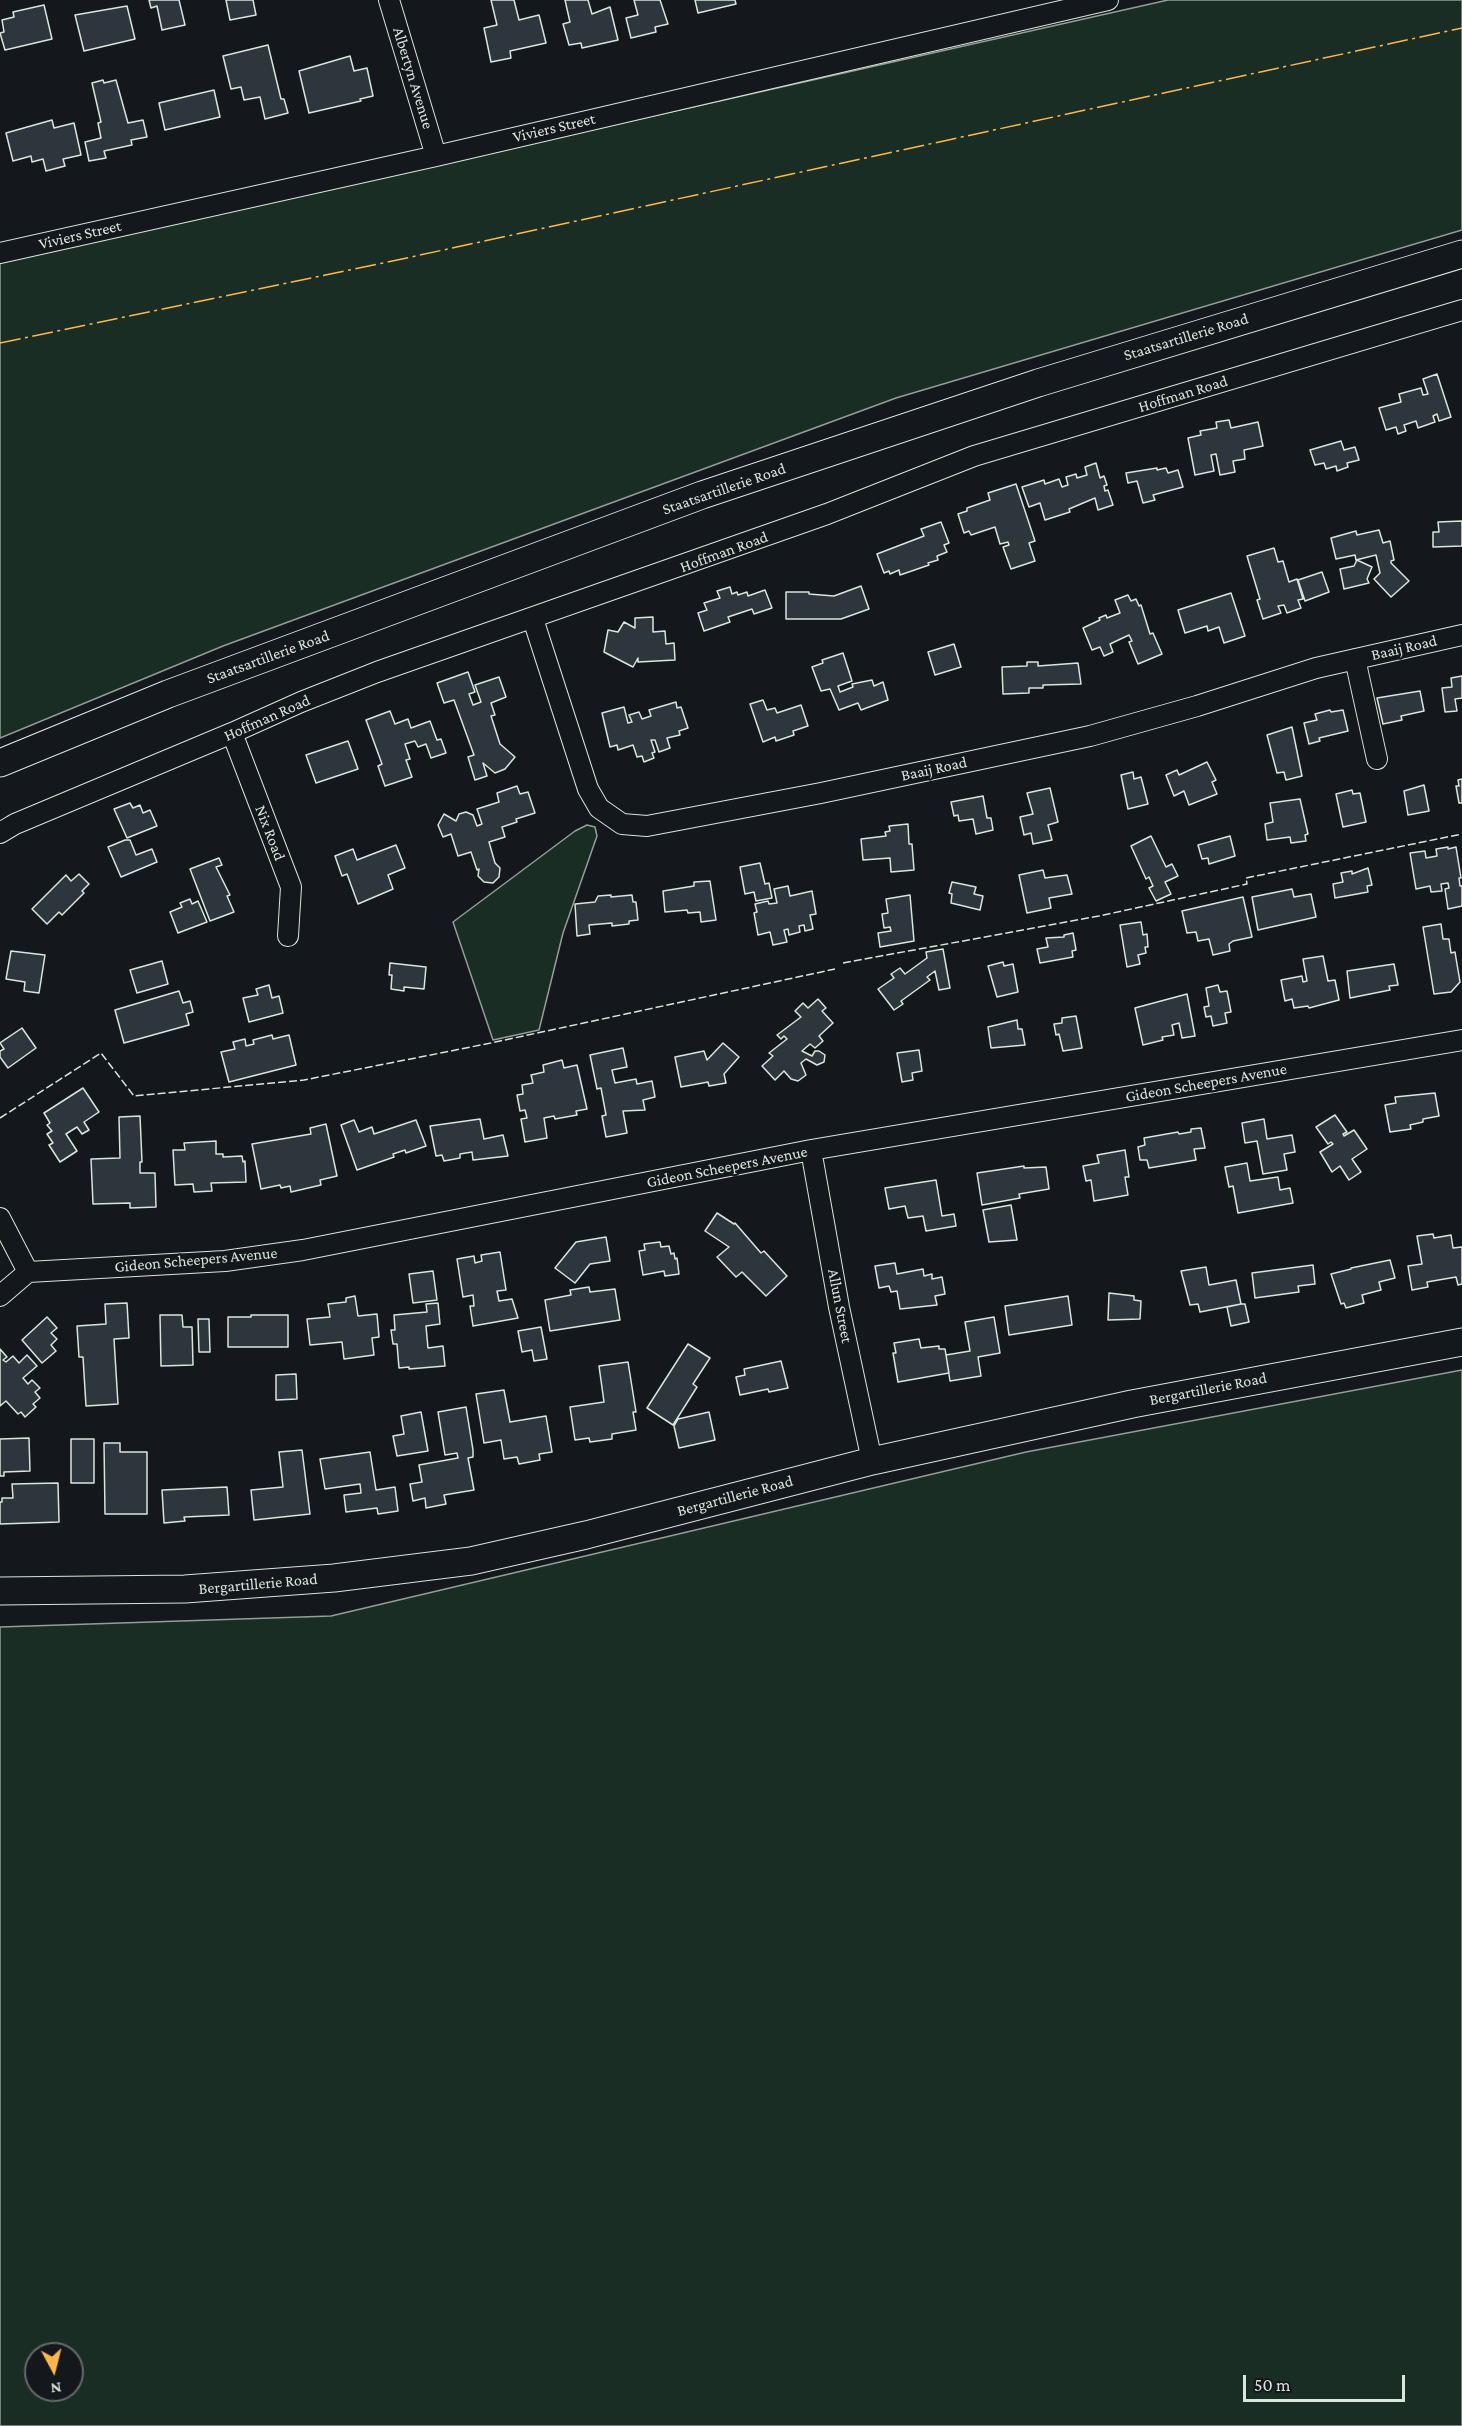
<!DOCTYPE html>
<html>
<head>
<meta charset="utf-8">
<style>
  body { margin:0 }
  #map { position:relative; width:1462px; height:2426px; overflow:hidden; background:#14181c; font-family:"Crimson Pro",serif }
  canvas { display:block }
  .north { position:absolute; left:24px; top:2342px; width:60px; height:60px; box-sizing:border-box; background:#14181c; border:2px solid #626a69; border-radius:50%; rotate:173deg; font-size:16px; font-weight:700; line-height:24px; text-align:center; color:#d8e6dc }
  .north::after { content:''; display:block; margin:auto; width:21px; height:27px; background:#ffb74d; clip-path:polygon(50% 0,100% 100%,50% 72%,0 100%) }
  .scale { position:absolute; left:1243px; top:2375px; width:162px; height:27px; box-sizing:border-box; border:3px solid #d8e6dc; border-top:0; padding-left:8px; font-size:18px; line-height:21px; white-space:nowrap; color:#d8e6dc; -webkit-text-stroke:4px #14181c; paint-order:stroke }
</style>
</head>
<body>
<div id="map">
<canvas width="1462" height="2426"></canvas>
<div class="north">N</div>
<div class="scale">50 m</div>
</div>
<script>
const c = document.querySelector('canvas').getContext('2d');
c.lineJoin = 'round';
function fill(path, color) { c.fillStyle = color; c.fill(path, 'evenodd'); }
function strokePath(path, color, width, dash) { c.strokeStyle = color; c.lineWidth = width; c.lineCap = dash ? 'butt' : 'round'; c.setLineDash(dash || []); c.stroke(path); }
function label(font, color, halo, rows, align = 'center') {
  c.font = font + ' "Crimson Pro",serif'; c.lineWidth = 4.5; c.setLineDash([]); c.textBaseline = 'middle'; c.strokeStyle = halo; c.fillStyle = color; for (const [text, x, y, turn = 0] of rows) {
    c.save(); c.translate(x, y); c.rotate((+turn || 0) * Math.PI / 180); c.textAlign = isNaN(turn) ? turn : align; if (halo) c.strokeText(text, 0, 0); c.fillText(text, 0, 0); c.restore();
  }
}
const green = new Path2D(`
  M1168,0H1462V230L896,398L223,646L0,738V263Z
  M587,825L595,827L597,836L563,933L539,1030L493,1040L453,922L575,831Z
  M1462,1370V2426H0V1627L331,1616L1026,1452ZM36,2354H72V2390H36Z`);
fill(green, '#1a2d24');
strokePath(green, '#939e99', 1.5);
const building = new Path2D(`
  M149,0H179L185,25L162,30L157,6L151,8Z
  M226,0H253L256,15L230,20Z
  M491,0H514L519,20L539,15L546,43L510,51L511,58L491,62L484,28L497,25Z
  M565,0H588L592,14L610,7L618,40L582,48L581,43L569,45L563,24L570,22Z
  M634,0H660L668,24L655,27L656,32L631,38L626,18L638,15Z
  M695,0H735L736,4L698,13Z
  M44,5L52,39L5,50L0,33L4,32L2,20L14,17L13,12Z
  M127,6L135,39L84,51L75,15Z
  M268,45L281,99H284L288,113L265,119L260,97L244,100L241,87L231,89L223,56Z
  M350,56L354,71L367,68L373,96L360,99L361,101L309,113L299,71Z
  M103,80L104,83L116,80L128,123L143,120L147,137L131,140L132,145L104,151L106,158L89,161L85,142L101,138L98,123L101,122L92,83Z
  M214,90L220,117L165,130L159,103Z
  M52,120L54,128L74,123L81,155L63,159L65,166L46,171L43,159L32,162L31,156L13,161L6,133Z
  M1437,374L1451,417L1439,421L1437,414L1433,416L1435,422L1418,428L1416,421L1404,425L1406,431L1398,434L1396,427L1386,430L1379,408L1401,402L1399,394L1421,388L1423,395L1428,394L1423,379Z
  M1229,420L1231,428L1258,422L1263,446L1244,450L1245,459L1233,461L1235,472L1220,475L1216,454L1211,455L1214,471L1195,475L1188,438L1201,435L1200,431L1217,428L1216,422Z
  M1341,441L1344,450L1355,447L1359,460L1347,463L1348,467L1337,471L1336,466L1326,469L1324,463L1315,465L1310,450Z
  M1096,463L1100,478L1104,476L1107,485L1104,486L1105,491L1108,490L1113,505L1098,510L1095,498L1069,509L1070,512L1045,520L1040,503L1029,507L1022,487L1044,480L1045,484L1059,479L1062,487L1068,485L1066,477L1076,474L1077,478L1087,475L1085,467Z
  M1157,468V470L1166,468L1168,473L1178,470L1183,487L1153,495L1155,500L1143,503L1137,481L1128,483L1126,473Z
  M1016,484L1035,541L1029,543L1035,561L1011,569L1003,547L1009,545L1008,542L1000,544L995,527L971,535L969,531L964,533L958,514L967,511V508L990,500L988,493Z
  M1462,521V546L1433,547V532H1439L1438,522Z
  M941,522L949,543L944,545L947,552L937,556L938,560L928,563L929,565L900,575L899,570L890,574L889,571L884,573L877,554L924,536L921,529Z
  M1379,530L1383,543L1390,541L1394,560L1391,561V563L1409,581L1391,597L1374,579L1380,573L1376,555L1356,560L1355,555L1336,559L1331,538L1356,531L1357,535Z
  M1274,548L1278,562L1283,561L1289,582L1297,579L1303,599L1298,600L1301,608L1287,613L1284,605L1278,606L1281,613L1263,619L1257,600L1260,599L1247,556Z
  M1357,560L1372,567L1367,579L1369,583L1344,589L1340,569L1354,566Z
  M1322,572L1329,592L1305,601L1298,580Z
  M861,586L869,609L841,619H786V592H809V594L834,596Z
  M730,587L732,594L737,592L738,595L747,592L748,596L765,590L772,608L754,614L752,609L728,617L730,622L704,631L698,613L707,610L704,603L720,598L717,591Z
  M1231,593L1245,636L1224,643L1219,627L1208,631L1207,626L1185,633L1178,610Z
  M1128,595L1131,601L1136,599L1139,606L1141,605L1150,634L1153,633L1162,654L1138,664L1129,642L1132,641L1129,635L1110,644L1113,652L1104,656L1100,647L1092,650L1083,628L1100,620L1099,618L1106,615L1107,618L1120,613L1115,600Z
  M653,617V632L665,631L666,644L674,643L675,660L638,662V658L633,667L604,652L608,630L618,632L624,622L635,628V618Z
  M954,644L961,667L935,675L928,652Z
  M843,653L852,681L838,686L840,692L853,687L852,684L872,680L874,686L883,682L888,700L861,710L858,703L839,710L830,689L821,691L812,667L823,663L822,660Z
  M1027,662H1038V666L1078,663L1081,684L1043,685V688H1029V693L1003,694L1002,667L1027,666Z
  M468,672L475,692L469,694L473,705L481,702L475,685L499,677L506,697L491,703L495,715L491,716L500,744L515,757L505,769L495,773L483,763L487,776L475,780L468,757L474,755L454,700L444,703L437,683Z
  M1462,676V698L1455,699L1457,711L1445,712L1442,688L1452,687L1451,678Z
  M1420,691L1424,711L1401,716L1402,720L1383,724L1377,698Z
  M763,700L767,710L775,708L777,713L801,705L808,726L793,731L794,735L776,741L775,737L763,742L750,704Z
  M676,702L677,708L681,707L688,728L679,731L680,735L667,738L670,748L659,752L655,740H651L655,752L652,753L654,758L644,762L642,756L637,757L633,745L618,750L617,745L610,747L602,713L624,707L628,723L632,722L629,715L639,712L642,719L651,716L649,710Z
  M1330,710L1331,712L1343,710L1348,731L1319,738L1320,741L1309,744L1304,723L1317,720L1315,714Z
  M390,711L395,724L408,719L411,728L430,721L437,740L441,739L446,753L431,758L426,744L418,747L415,741L405,744L410,759L406,760L412,777L385,786L378,766L382,764L366,720Z
  M1292,727L1302,776L1286,780L1284,772L1277,773L1267,735Z
  M348,741L358,769L316,783L306,755Z
  M1207,762L1216,780L1212,782L1217,794L1189,805L1184,791L1174,796L1166,775L1177,770L1179,775Z
  M1133,772L1134,779L1141,777L1148,804L1128,809L1121,775Z
  M1462,779V803H1459L1456,786H1459L1458,780Z
  M1424,785L1429,811L1408,815L1404,791Z
  M517,786L520,794L528,792L535,813L516,819L517,822L502,827L505,837L489,842L495,863L500,868L499,877L493,883L484,882L478,876L479,869L477,870L471,852L458,856L451,834L443,837L438,825L444,814L456,821L459,814L466,812L473,815L477,826L482,824L477,809L499,802L497,793Z
  M1050,788L1058,822L1048,825L1052,840L1033,844L1031,833L1024,835L1020,817L1033,814L1027,793Z
  M1352,790L1353,794L1360,793L1366,822L1343,827L1336,794Z
  M983,796L987,818H991L993,830L976,834L973,819L959,821L958,815L954,816L951,802Z
  M1300,799L1308,834L1305,835L1306,841L1291,843L1290,837L1267,840L1265,824L1273,822L1270,803Z
  M130,803L133,808L140,805L143,813L150,810L157,826L127,838L114,809Z
  M908,824L909,844H912L914,870L891,872L890,858L863,860L861,839L886,836L885,832L890,831L889,826Z
  M1151,836L1166,867L1172,864L1178,876L1165,882L1171,894L1156,901L1149,888L1153,886L1149,877L1146,879L1131,846Z
  M1230,836L1235,856L1209,864L1208,858L1202,859L1198,845Z
  M125,840H130L136,855L152,849L157,862L121,877L108,847Z
  M396,845L405,868L388,875L393,889L358,904L347,874L342,876L335,856L353,849L357,860Z
  M1448,847V849L1456,847L1461,878H1459L1460,886H1462V906L1448,909L1445,889L1449,888L1448,883L1441,884L1442,891L1431,892L1430,886L1416,889L1410,853L1425,851L1426,858L1437,856L1436,849Z
  M219,858L222,865L216,867L230,895L227,896L234,912L210,921L190,869Z
  M760,863L765,884L769,883L772,898L756,901L754,892L745,894L740,867Z
  M1368,868L1372,885L1367,886L1368,892L1335,898L1333,884L1343,882L1341,873L1352,871V874Z
  M1043,870L1045,878L1067,875L1072,894L1049,898L1051,908L1027,913L1019,875Z
  M79,874L89,884L82,891L84,893L62,915L59,912L47,924L32,909L66,875L71,881Z
  M710,881L716,920L701,922L700,912L688,913L687,910L665,912L663,891L694,886V882Z
  M952,882L976,887L974,894L983,896L980,910L951,903L952,894L949,893Z
  M788,886L790,896L812,891L816,914L810,915L813,929L805,931L804,925L799,926L800,932L789,935L788,929L784,930L787,942L773,945L770,932L758,935L754,913L757,912L755,904L768,901L769,904L777,903L774,889Z
  M1292,889L1294,897L1311,894L1316,917L1258,930L1252,897Z
  M611,895V897L632,895L633,902H636L638,920L629,921V924L612,926V923L589,925L590,934L577,936L575,904L595,902L598,896Z
  M910,895L914,941L880,947L878,933L891,931L890,927L884,928L882,914L888,913L886,899Z
  M1243,897L1252,937L1233,941L1229,944L1230,951L1213,955L1209,939L1198,941L1196,932L1187,933L1182,911Z
  M190,899L192,904L198,901L207,922L178,933L170,912L182,907L180,903Z
  M1141,922L1143,935L1147,934L1148,947H1145L1146,953L1138,955L1140,964L1127,967L1120,925Z
  M1441,924L1443,939H1449L1451,953L1455,952L1460,982L1451,992L1434,994L1423,927Z
  M1073,933L1076,950L1072,951L1073,957L1040,963L1037,949L1048,947L1046,938L1064,937V935Z
  M943,949L950,988L939,990L935,971L927,977L930,980L901,1001L903,1004L894,1010L878,989L894,978L891,974L900,968L905,974L927,958L926,952Z
  M11,951L45,955L39,993L24,991L25,982L6,979Z
  M1323,956L1328,981L1335,980L1339,1000L1309,1008L1308,1006L1294,1008L1292,999L1285,1001L1281,980L1302,976L1303,982L1307,981L1303,959Z
  M162,961L168,984L137,993L130,970Z
  M1003,962L1004,966L1013,964L1018,992L997,997L988,966Z
  M390,963L426,967L424,989L404,987V991L391,989L392,975H389Z
  M1394,964L1398,985L1389,986L1390,990L1350,998L1347,971Z
  M269,985L272,998L279,996L283,1013L249,1022L243,998L258,995L256,989Z
  M1218,985L1220,992L1227,991L1231,1012L1225,1013L1227,1023L1213,1026L1211,1016L1206,1017L1204,1007L1209,1006L1206,988Z
  M179,991L183,1003L190,1001L193,1012L186,1014L189,1025L124,1043L115,1010Z
  M1187,994L1195,1036L1182,1038L1179,1023L1172,1025L1174,1035L1162,1037L1163,1040L1143,1045L1135,1008Z
  M818,999L826,1008L822,1011L833,1023L819,1036L823,1041L815,1048L810,1044L802,1051L812,1056L815,1051H819L825,1055L824,1062L817,1065L806,1059L801,1063L806,1075L798,1081L791,1079L784,1071L775,1080L762,1066L773,1056L769,1053L787,1039L784,1036L781,1039L777,1035L801,1017L795,1011L803,1003L808,1008Z
  M1076,1016L1082,1048L1063,1051L1059,1034L1056,1035L1054,1024L1062,1023V1018Z
  M1017,1020L1018,1029H1022L1025,1045L991,1048L988,1027Z
  M22,1028L36,1048L8,1068L0,1057V1051L4,1049L0,1043Z
  M272,1035L273,1039L289,1035L296,1065L229,1082L221,1052L235,1049L233,1042L245,1039L246,1046L254,1044L253,1040Z
  M723,1043L739,1057L724,1074L726,1083L709,1086L708,1082L681,1087L675,1057L704,1051L707,1060Z
  M623,1048L627,1067L612,1070L615,1083L636,1079L637,1084L652,1081L655,1097L643,1100L645,1110L623,1111L627,1133L606,1137L602,1116L606,1115L601,1088L597,1089L590,1055Z
  M919,1050L922,1071L912,1073L913,1080L902,1082L897,1053Z
  M562,1060L564,1068L577,1065L587,1109L576,1111L577,1115L555,1119L554,1116L544,1118L547,1138L525,1142L521,1119L527,1118L525,1110L520,1111L517,1095L523,1094L522,1085L533,1083L531,1075L544,1072L543,1065Z
  M83,1088L99,1112L84,1122L89,1130L82,1134L77,1127L66,1134L77,1151L60,1162L49,1145L53,1143L47,1134L52,1131L47,1125L50,1123L44,1113Z
  M1435,1093L1439,1116L1423,1119V1122L1410,1125L1411,1129L1390,1132L1385,1105L1396,1103L1395,1097Z
  M1335,1115L1347,1132L1343,1134L1344,1136L1354,1130L1367,1149L1352,1159L1361,1172L1349,1180L1340,1166L1332,1172L1320,1152L1333,1144L1331,1142L1328,1144L1316,1127Z
  M140,1116L142,1162H140V1173H155L156,1207L130,1208V1203L93,1204L91,1159L120,1158L119,1117Z
  M480,1119L484,1139L503,1135L508,1156L473,1160L472,1152L460,1154V1158L444,1161L442,1155L436,1156L430,1126Z
  M1264,1119L1267,1139L1292,1135L1295,1152L1284,1154L1287,1170L1263,1174L1257,1141L1245,1143L1242,1123Z
  M354,1120L359,1132L372,1127L374,1134L416,1120L426,1146L406,1153L405,1150L393,1154L394,1157L357,1170L341,1125Z
  M326,1124L337,1176L320,1180L321,1185L291,1192L290,1186L281,1188L280,1185L261,1189L252,1144L311,1134L310,1128Z
  M1201,1128L1205,1148L1194,1149L1196,1160L1149,1168L1147,1160H1140L1138,1147L1145,1145L1144,1138L1178,1132L1179,1134L1191,1132V1129Z
  M216,1141V1154H223V1157L242,1156L243,1162L245,1161L246,1182L211,1183L212,1191L194,1192L193,1184L175,1185L173,1150H185L184,1143Z
  M1125,1150L1129,1177H1125L1128,1195L1094,1201L1091,1180L1086,1181L1083,1166L1099,1163L1097,1155Z
  M1247,1163L1250,1181L1278,1177L1280,1190L1290,1188L1293,1203L1238,1213L1233,1186L1229,1187L1225,1167Z
  M1024,1166V1168L1046,1167L1049,1189L1019,1194L1020,1198L982,1205L977,1173Z
  M936,1180L942,1216L954,1214L956,1226L926,1231L923,1216L908,1218L905,1206L889,1209L885,1188Z
  M1011,1205L1017,1240L989,1242L983,1210Z
  M717,1213L734,1224L735,1223L761,1253L764,1251L787,1276L766,1296L742,1272L736,1277L717,1257L729,1247L705,1231Z
  M1433,1234L1434,1238L1451,1235L1453,1248L1462,1247V1284L1458,1285L1456,1277L1427,1282L1428,1287L1412,1290L1408,1266L1422,1264L1417,1236Z
  M606,1237L610,1261L590,1264L575,1283L555,1268L576,1242Z
  M660,1242L661,1247L669,1246L671,1254L674,1253L675,1259L677,1258L679,1274L665,1276L664,1271L643,1275L639,1251L645,1250L644,1244Z
  M500,1252L506,1290L497,1291L499,1301L512,1299L518,1318L473,1326L470,1306H474L473,1295L463,1297L457,1259L474,1256L475,1263L482,1261L481,1255Z
  M1390,1260L1395,1278L1379,1282L1381,1290L1362,1295L1364,1303L1346,1308L1344,1303L1341,1304L1331,1274L1351,1269V1268Z
  M895,1263L897,1274L923,1269L924,1276L932,1274V1279L942,1277L945,1294L935,1296L937,1305L900,1309L897,1291L891,1292L889,1286L879,1288L875,1266Z
  M1313,1265L1315,1284L1298,1286L1299,1292L1255,1298L1252,1273Z
  M1206,1267L1209,1285L1236,1280L1241,1304L1200,1312L1198,1304L1190,1305L1181,1271Z
  M433,1271L437,1300L413,1303L409,1274Z
  M589,1287L590,1292L615,1289L620,1320L550,1331L545,1300L571,1295L570,1290Z
  M1109,1293L1134,1296V1300L1141,1301L1140,1319L1108,1320Z
  M355,1296L358,1316L377,1314L379,1337L372,1338L374,1355L344,1359L342,1342L310,1345L307,1319L330,1317L328,1304L346,1302V1298Z
  M1068,1296L1072,1325L1009,1335L1005,1306Z
  M127,1303L129,1338L114,1339L118,1404L86,1406L83,1357H79L77,1326L106,1324L105,1304Z
  M438,1303L440,1324L426,1326L428,1348L443,1346L445,1366L409,1369V1367L399,1368L397,1344H393L391,1330H395L394,1315L427,1312L426,1304Z
  M1241,1304H1245L1249,1322L1231,1326L1227,1307Z
  M160,1315H182L183,1327H192L193,1365L161,1366Z
  M251,1315H288V1347H228V1317H251Z
  M47,1317L57,1328L51,1333L57,1339L51,1345L56,1351L42,1363L22,1340Z
  M994,1317L1000,1353L978,1357L981,1376L950,1381L946,1355L970,1351L965,1322Z
  M198,1319H209L210,1352H199Z
  M541,1327L547,1359L534,1361L532,1350L522,1352L518,1331Z
  M919,1339L921,1348L939,1346V1349H945L949,1373L898,1382L893,1353H896L894,1343Z
  M688,1344L710,1358L693,1384L697,1387L673,1425L647,1408Z
  M0,1349L7,1357L3,1360L6,1362L13,1356L19,1363L27,1355L37,1366L23,1378L28,1384L32,1380L40,1388L35,1392L40,1398L33,1404L36,1407L25,1417L21,1412L18,1414L6,1401L0,1406Z
  M781,1361L788,1388L769,1392L768,1389L740,1395L736,1377L745,1375L744,1369Z
  M628,1362L636,1412H633L636,1430L612,1434V1439L590,1442L589,1438L575,1440L570,1407L604,1402L599,1366Z
  M296,1374L297,1399L276,1400V1375Z
  M504,1390L510,1422L546,1416L552,1452L539,1454L540,1460L519,1464L517,1457L504,1459L501,1440L484,1443L476,1394Z
  M466,1407L473,1450V1457L468,1458L474,1490L444,1495L446,1504L426,1508L425,1498L413,1501L410,1484L422,1482L419,1465L458,1458L457,1453L445,1455L438,1412Z
  M421,1412L428,1451L397,1456L393,1436L404,1434L401,1416Z
  M709,1412L715,1440L679,1448L674,1426L678,1419Z
  M29,1438L30,1471L4,1472V1476H0V1439Z
  M71,1439H94V1483H71Z
  M104,1443H120V1452H147V1514H105Z
  M302,1450L310,1514L254,1520L251,1490L283,1487L279,1452Z
  M370,1452L376,1490L395,1487L398,1511L378,1514L377,1508L346,1512L344,1495L361,1493L360,1484L325,1489L320,1459Z
  M58,1483L59,1522L0,1524V1502H2V1498H13L12,1484Z
  M227,1487L229,1515L184,1517L185,1521L164,1523L162,1490Z`);
fill(building, '#2c363c');
strokePath(building, '#d8e6dc', 1.5);
const street = new Path2D(`
  M389,0L436,156
  M0,253L436,156L1108,0
  M533,619L588,789L599,808L622,824L647,826L821,793L1090,736L1197,706L1316,668L1462,635
  M1355,659L1377,759
  M232,733L291,887L288,936
  M0,833L15,824L232,733L301,702L377,672L827,514L974,456L1462,310
  M811,1150L839,1307L872,1461
  M0,1218L28,1272
  M0,1296L28,1272L225,1261L303,1250L811,1150L1462,1040`);
const secondary = new Path2D(`
  M0,763L168,694L702,495L1038,383L1462,254
  M0,1591L185,1589L334,1578L471,1561L586,1535L872,1461L1132,1404L1462,1342`);
strokePath(street, '#d8e6dc', 22);
strokePath(secondary, '#d8e6dc', 29);
strokePath(street, '#14181c', 20);
strokePath(secondary, '#14181c', 27);
strokePath(new Path2D(`
  M843,963L1099,916L1247,884L1246,878L1462,834
  M0,1118L101,1053L134,1096L304,1080L486,1044L835,969`), '#d8e6dc', 1.5, [8, 3]);
strokePath(new Path2D(`
  M0,343L402,259L1462,28`), '#ffb74d', 1.5, [21, 4.5, 3, 4.5]);
label('16px', '#d8e6dc', '#14181c', [
  ["Albertyn Avenue",413,78,73],
  ["Viviers Street",554,128,-13],
  ["Viviers Street",80,235,-13],
  ["Staatsartillerie Road",1186,337,-17],
  ["Hoffman Road",1183,394,-17],
  ["Staatsartillerie Road",724,489,-19],
  ["Hoffman Road",724,552,-20],
  ["Baaij Road",1404,648,-13],
  ["Staatsartillerie Road",268,657,-20],
  ["Hoffman Road",267,718,-24],
  ["Baaij Road",934,769,-12],
  ["Nix Road",270,833,69],
  ["Gideon Scheepers Avenue",1206,1083,-10],
  ["Gideon Scheepers Avenue",727,1167,-11],
  ["Gideon Scheepers Avenue",196,1260,-5],
  ["Allun Street",840,1306,79],
  ["Bergartillerie Road",1208,1389,-11],
  ["Bergartillerie Road",735,1496,-15],
  ["Bergartillerie Road",258,1584,-5]
]);
</script>
</body>
</html>
